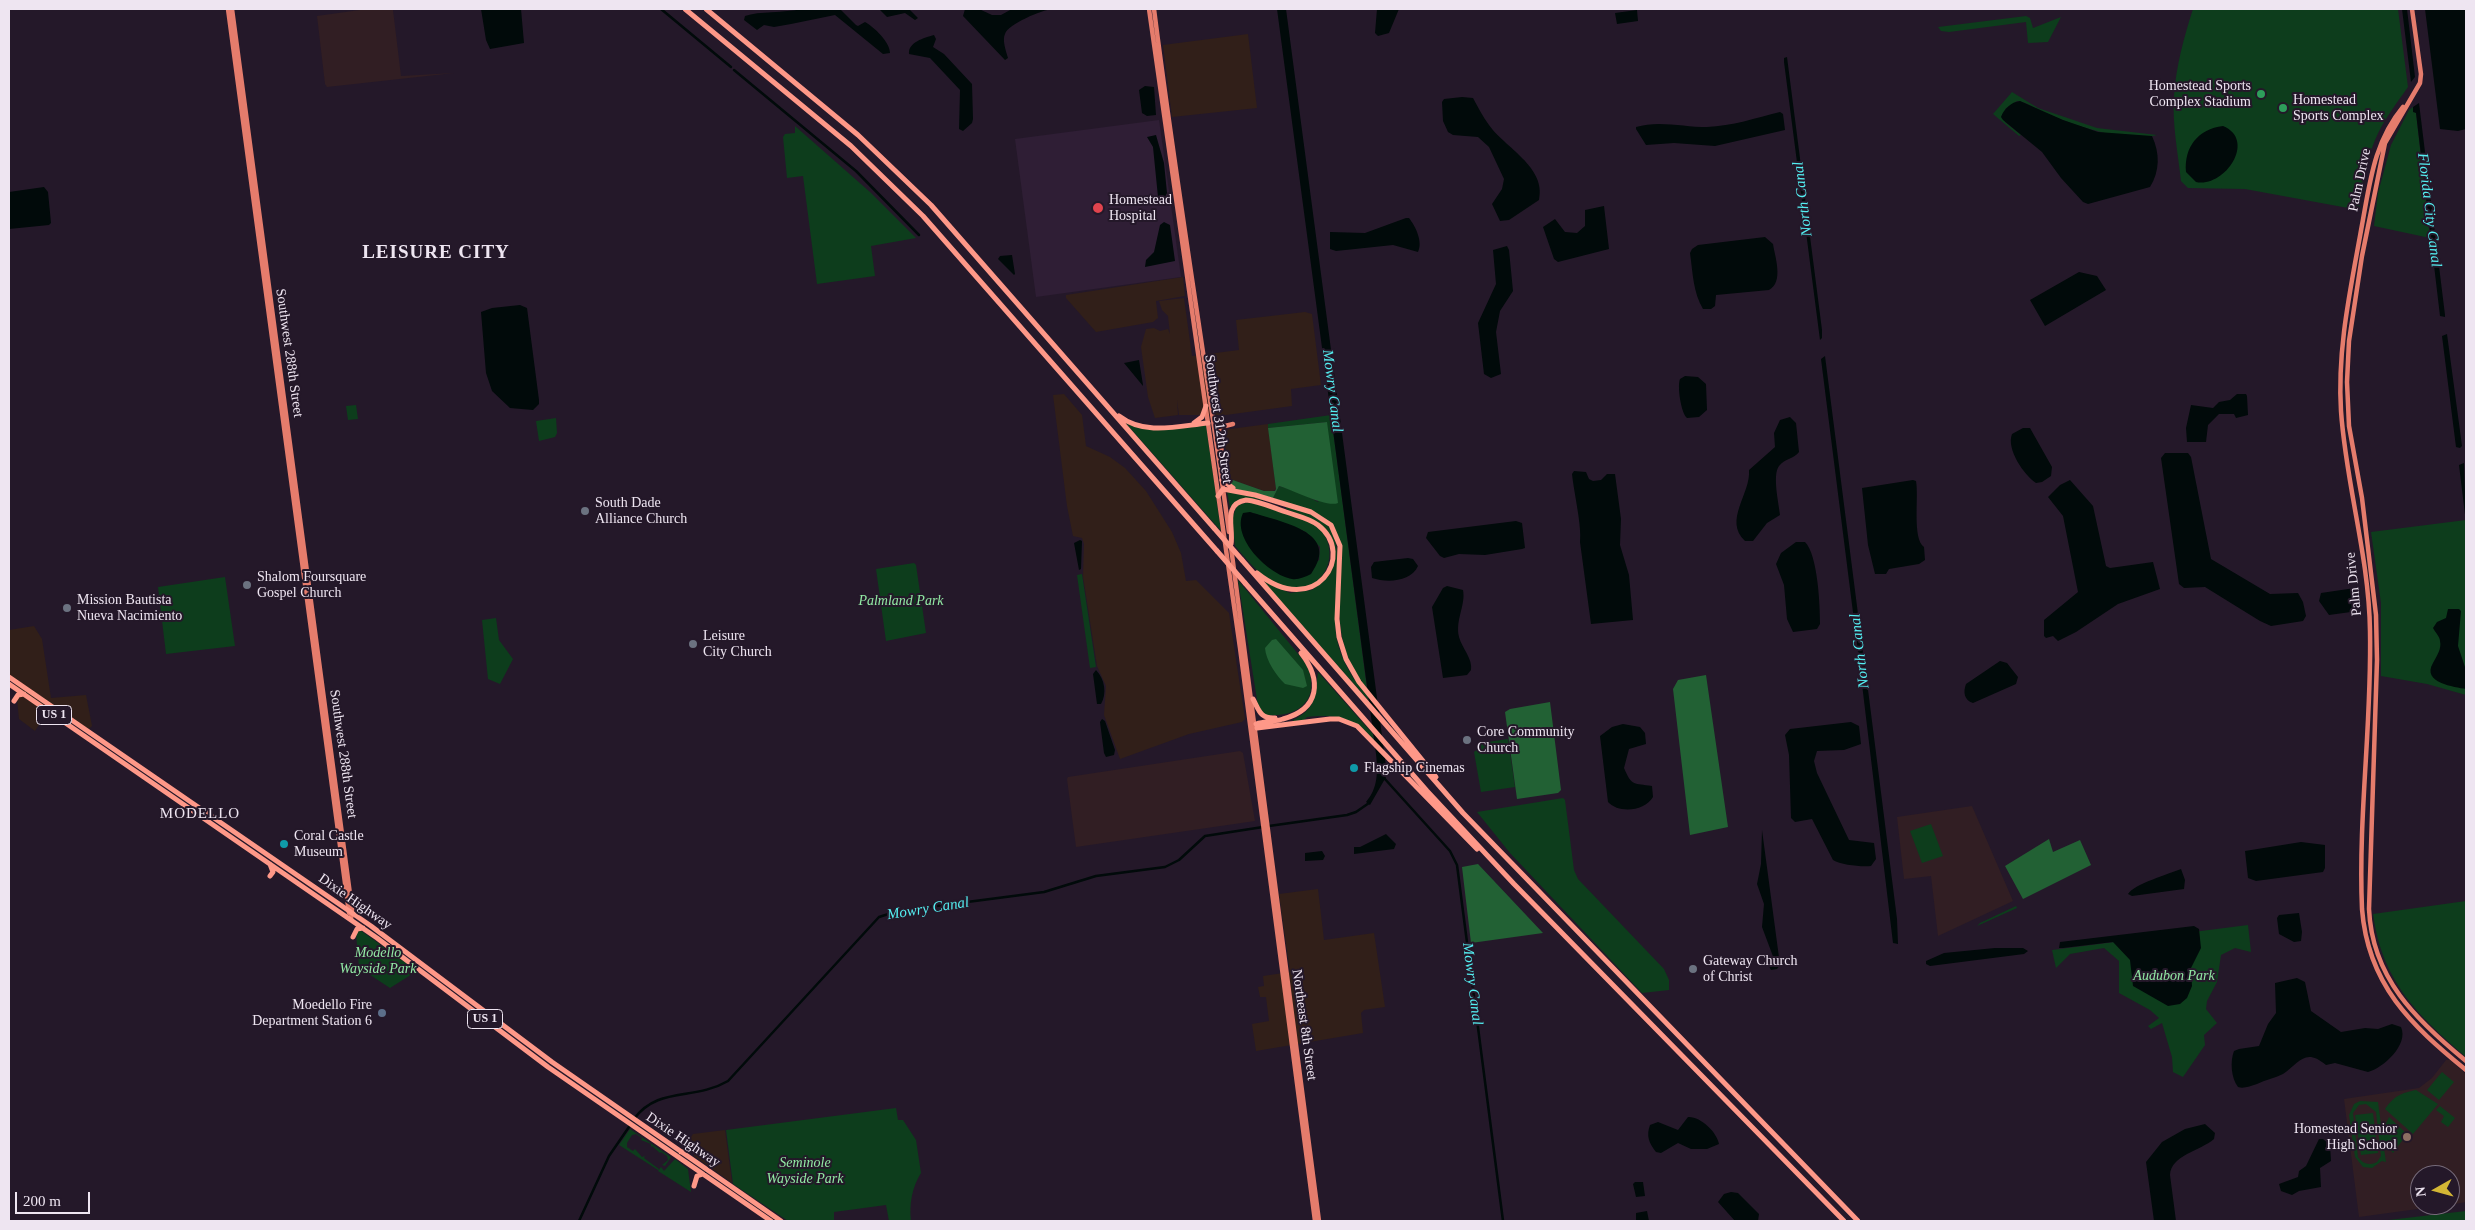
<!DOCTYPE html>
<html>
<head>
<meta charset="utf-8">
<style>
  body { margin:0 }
  #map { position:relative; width:2475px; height:1230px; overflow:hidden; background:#241829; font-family:"Times New Roman",serif }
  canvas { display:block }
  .frame { position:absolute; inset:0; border:10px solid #eee5f1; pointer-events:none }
  .north { position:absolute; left:2410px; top:1165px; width:50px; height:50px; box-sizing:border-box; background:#241829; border:1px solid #756a79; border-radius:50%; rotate:263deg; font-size:14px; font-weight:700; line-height:20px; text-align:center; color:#eee5f1 }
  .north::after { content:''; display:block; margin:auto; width:18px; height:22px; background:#d3b635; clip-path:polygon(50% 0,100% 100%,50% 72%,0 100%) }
  .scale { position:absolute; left:15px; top:1192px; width:75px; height:22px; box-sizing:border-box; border:2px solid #eee5f1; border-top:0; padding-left:6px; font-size:15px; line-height:18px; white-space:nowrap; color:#eee5f1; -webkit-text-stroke:4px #241829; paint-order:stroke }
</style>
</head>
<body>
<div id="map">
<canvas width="2475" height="1230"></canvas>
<div class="frame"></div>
<div class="north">N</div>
<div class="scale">200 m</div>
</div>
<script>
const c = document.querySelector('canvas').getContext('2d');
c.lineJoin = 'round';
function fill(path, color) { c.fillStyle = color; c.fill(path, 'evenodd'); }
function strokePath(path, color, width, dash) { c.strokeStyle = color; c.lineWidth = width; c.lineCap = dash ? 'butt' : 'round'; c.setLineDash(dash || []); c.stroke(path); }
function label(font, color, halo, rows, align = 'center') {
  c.font = font + ' "Times New Roman",serif'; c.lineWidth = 4; c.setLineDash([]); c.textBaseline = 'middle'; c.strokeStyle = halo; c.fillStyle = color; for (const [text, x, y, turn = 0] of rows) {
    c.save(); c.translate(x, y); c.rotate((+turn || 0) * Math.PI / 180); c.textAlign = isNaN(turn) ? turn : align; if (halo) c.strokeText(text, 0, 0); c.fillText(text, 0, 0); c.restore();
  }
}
fill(new Path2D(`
  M1248,34L1257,108L1172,117L1163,45Z
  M1183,277L1185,296L1156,301L1158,318L1153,322L1096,332L1066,298V295Z
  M1184,298L1192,356L1239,350L1236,320L1305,312L1312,314L1321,385L1291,389L1292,406L1226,415H1179L1177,400L1178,415L1155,418L1148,397L1141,347L1146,329L1154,328L1160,331L1168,329L1170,334L1168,316L1162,310L1159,301Z
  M1064,394L1082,415L1086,446L1110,457L1125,468L1146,491L1172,532L1181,553L1186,581L1196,580L1229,613L1245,719L1242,722L1189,734L1120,759L1104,715L1106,686L1097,666L1083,576L1084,544L1082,538L1073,536L1067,506L1053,395Z
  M1268,424L1276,489L1270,493L1230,479L1223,430Z
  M34,626L42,639L51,698L86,695L92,726L89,729L52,704L35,731L19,719L15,679L9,674V630Z
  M1318,889L1324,940L1374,933L1385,1007L1364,1010L1361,1013L1363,1033L1256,1051L1252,1024L1269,1021L1266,997H1260L1258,987L1264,986L1263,976L1290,972L1279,894Z
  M725,1130L732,1183L694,1156L691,1137L693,1134Z`), '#311f19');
fill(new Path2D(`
  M1159,120L1181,277L1036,297L1015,139Z`), '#2f1e35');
fill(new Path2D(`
  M367,9L393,10L401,76L454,73L327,87L325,84L317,16Z
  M1240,751L1243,753L1255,821L1076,847L1067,779L1068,777Z
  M1972,806L2013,901L1938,936L1931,876L1904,879L1897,817Z
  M2446,1060H2450L2466,1074V1202L2450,1205V1175H2420V1205H2447L2359,1217L2344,1099L2419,1088L2432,1078Z`), '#311e23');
fill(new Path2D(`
  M2193,9H2398L2408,87C2396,104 2383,121 2375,140C2366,162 2363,186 2359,210L2245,189L2188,188L2181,181C2178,153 2172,124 2174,96C2176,66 2184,37 2193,9Z
  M2026,16L2030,18L2033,28L2061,17L2048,42L2028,43L2026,22L1949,32L1941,31L1938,27Z
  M2012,92L2038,108L2097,128L2157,135C2126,144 2074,125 2045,113C2035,109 2028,102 2017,101L2005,109V122L2021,135L2019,136L1993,114Z
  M2413,107L2416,113L2430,238L2374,226L2378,193L2391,145L2409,110Z
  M795,126L870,192L916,238L871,246L875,276L817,284L803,176L787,178L783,137L785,134L795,133Z
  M356,405L358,419L348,420L346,406Z
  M1331,415L1367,689C1330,643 1340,599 1341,544C1332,511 1302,508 1273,498L1279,486L1301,493L1318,502L1327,422L1268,428V424Z
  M556,418L557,433L555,437L539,441L536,421Z
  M1124,421L1139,428L1206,424L1221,531Z
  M1227,491L1262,498L1263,501L1257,499L1232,505L1230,508Z
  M1250,502C1268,508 1299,514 1315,525C1345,548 1325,596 1288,588C1266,584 1249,562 1235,546L1232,519L1237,505ZM1250,512L1306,532L1320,547L1319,561Z
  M1286,507C1368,516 1325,589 1338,644C1341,656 1347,668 1354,679C1360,686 1367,691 1369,701L1263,581L1290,593L1312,590L1326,578L1334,547L1312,519L1286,509Z
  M2466,520V695L2427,684L2381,676V603L2371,532Z
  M914,563L916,565L926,633L886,641L876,569Z
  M1082,574L1096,667L1090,668L1077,575Z
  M225,577L235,646L166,654L158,587Z
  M1238,580L1307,665C1321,700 1299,718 1265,715L1258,706Z
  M496,618L499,640L513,659L500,684L488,679L482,620Z
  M1318,672L1373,734L1374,740C1351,718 1339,714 1307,717L1303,721L1293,722V720C1318,708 1315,693 1318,672Z
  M1508,739L1515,787L1481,792L1474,752L1480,747V743Z
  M1563,798L1565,800L1574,870L1578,879L1664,969L1669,980V990L1642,993L1510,853L1477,812Z
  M1931,824L1943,856L1922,863L1910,831Z
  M2466,901V1057C2417,1015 2382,981 2373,914Z
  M2016,906L2017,908L1977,926L1980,923Z
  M2248,925L2251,952L2235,948L2221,955L2217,982L2207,1001L2206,1009L2217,1023L2204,1035L2205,1045L2183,1077L2173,1072L2172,1057L2162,1023L2151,1029L2148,1026L2159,1018L2150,1010L2119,993V961L2104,948L2070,954L2056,968L2052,950Z
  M360,930L417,971L390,988L361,969L359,967L356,934Z
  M2442,1072L2454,1082L2439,1100L2427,1090Z
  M2416,1090L2438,1104L2413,1134L2385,1109C2394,1096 2401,1093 2416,1090Z
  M2360,1101L2378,1102L2382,1132L2389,1117L2407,1134L2393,1153L2383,1142L2386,1162L2382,1161L2372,1168L2363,1167L2355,1157L2349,1115L2354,1104ZM2366,1104L2376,1112L2381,1156L2377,1162C2369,1166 2363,1164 2358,1157L2353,1113L2359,1105Z
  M2440,1106L2455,1118L2448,1127L2441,1122L2444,1116L2436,1110Z
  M896,1108L898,1120H903L916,1140L921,1173C912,1187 909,1205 911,1221H889L886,1205L834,1212V1221H788L733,1184L726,1130Z
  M2373,1113L2378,1153L2361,1155L2355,1115Z
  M630,1129L671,1157L665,1166L662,1165L668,1160L667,1156L661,1152L660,1153L652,1146L651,1147V1144L641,1140L642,1138L636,1134L632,1135L627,1143V1147L633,1151L635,1149L642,1157L645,1156L644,1158L659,1169L658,1170L619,1145Z
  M675,1159L688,1169L691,1192L658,1171L661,1167L664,1171Z
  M2466,1211V1221H2380Z`), '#0d3d1c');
fill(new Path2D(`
  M1327,422L1338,503C1327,508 1293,490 1279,486L1273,498L1236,489L1226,482L1225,461L1228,460L1230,479L1264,491H1275L1276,489L1268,428Z
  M1276,639L1303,670L1307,686L1303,688L1285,684C1276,675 1266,661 1265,648L1272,640Z
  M1706,675L1728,827L1690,835L1673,689L1678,680Z
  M1550,702L1561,790L1558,793L1517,799L1505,712L1510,709Z
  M2049,839L2053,852L2080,840L2091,865L2023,899L2005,866Z
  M1478,864L1543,933L1471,943L1462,867Z`), '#226134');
fill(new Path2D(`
  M481,9H521L524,43L490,49L486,40Z
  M802,9H840L856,25L858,26L865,22C874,27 890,42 890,53L883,54L835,15L791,24L774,27L764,25L757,30L744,20L745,16C759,11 784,13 802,9Z
  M879,9H909L918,18L915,20L905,13L887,17Z
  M965,9H979L992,15H1001L1012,9H1052C1042,10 1008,24 1005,34C1002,40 1006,51 1008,58L1005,60L963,16Z
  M1277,9H1286L1386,766V777L1370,805L1366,802C1378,788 1378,772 1376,754Z
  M1377,9H1399L1389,33L1378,36L1375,33Z
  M2402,9H2407L2415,77L2411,82Z
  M2425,9H2466V129L2458,131L2440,129Z
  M1637,10L1638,21L1617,24L1615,13Z
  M934,35L936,39L933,47L944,54L972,84L973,119L972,123L963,131L959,129L960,90L930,58L909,54C908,42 924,38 934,35Z
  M1787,57L1822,330V338L1820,340L1784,62V58Z
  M1145,86L1154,87L1156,115L1147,116L1142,113L1139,90Z
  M1462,97L1473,98C1478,107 1483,117 1489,125C1504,147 1547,167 1539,200L1509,220L1500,221L1492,204L1502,189L1504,179L1489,147L1478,137L1453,135L1448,132L1443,121L1442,102L1444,99Z
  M2020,101L2063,120L2098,132L2152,136C2160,153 2160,171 2150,187L2088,204L2083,202L2061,178L2042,152L2003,120L2001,117C2004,109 2011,102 2020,101Z
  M2419,103L2445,315V317L2440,316L2416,113L2413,112V107Z
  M1780,112L1783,114L1785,130L1715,146L1674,143L1646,145L1636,129V127C1658,120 1684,127 1707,127C1732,126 1756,118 1780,112Z
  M2223,126C2257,140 2225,188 2196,182L2186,172C2184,147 2198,129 2223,126Z
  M1156,135L1164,163L1167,193L1165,197H1158L1153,147L1147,137Z
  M44,187L48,192L51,223L49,225L9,229V192Z
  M1604,206L1609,249L1558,262L1554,259L1543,227L1555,219L1565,232L1577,233L1585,226V210Z
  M1406,218H1409C1416,227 1423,242 1418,252L1393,245L1336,251L1330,249V232L1365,233Z
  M1164,222L1170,225L1175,261L1145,267L1146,260L1154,252L1160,225Z
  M1765,237L1773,244C1775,257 1784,282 1769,290L1716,295L1715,306L1711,309H1703C1693,292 1693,274 1690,253L1692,249L1698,245Z
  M1507,246L1509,250L1513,291L1500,311L1496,332L1501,374L1491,378L1484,374L1478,323L1496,284L1493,250Z
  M1012,255L1015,274L1014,275L998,259L1000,256Z
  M2079,272L2097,276L2106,290L2045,326L2030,300Z
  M520,305L527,308L539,400V404L533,410L510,408L492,391L486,373L481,312L492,308Z
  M2447,334L2462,446L2460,448L2456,447L2442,336Z
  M1825,356L1863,653L1862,654L1858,652L1821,359Z
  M1139,360L1143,385V386L1124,363Z
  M1685,376L1698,377L1706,384L1707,410L1699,417L1687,418C1681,413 1677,386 1680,379Z
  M2237,394H2246L2247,396L2248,415L2236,418L2234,414H2219L2208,425L2206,442H2187L2186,428L2191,405L2213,408L2219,402L2230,400Z
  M1790,417L1796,423L1799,452C1794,459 1785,458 1779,466C1772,475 1779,504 1780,515L1767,523L1753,541H1745C1723,520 1751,494 1749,470L1775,447L1774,433L1780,420Z
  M2023,428H2030L2052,467L2051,476L2042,482L2036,483C2024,475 2006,449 2012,434Z
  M2165,453H2188L2191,457L2211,559L2270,594L2298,593L2303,602L2306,616L2303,621L2271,626L2260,621L2205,587L2184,588L2179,584L2161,458Z
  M2464,463L2466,523L2459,465Z
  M1574,471L1586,472L1589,479L1593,481L1601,480L1607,474H1615L1621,519L1620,545L1629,575L1633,620L1591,624L1580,542C1582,526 1574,493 1572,474Z
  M1913,480L1916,481C1919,497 1912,539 1924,547L1925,560L1919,564L1889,569L1886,574H1875L1868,545L1862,488Z
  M2070,480L2093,506L2106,566L2110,568L2153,562L2160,589L2118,604L2076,632L2058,641L2053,636L2046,638L2044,636V620L2078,592L2063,516L2048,497L2060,485Z
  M1250,512C1280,522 1342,531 1311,574C1305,577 1298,580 1292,579C1269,575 1231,538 1243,513Z
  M1516,521L1522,523L1525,548L1522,549L1485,555L1459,554L1444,558L1440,556L1426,538L1428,532Z
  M1080,540L1082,541L1081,569L1079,570L1074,543Z
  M1796,542H1805C1818,555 1820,606 1820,624L1817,629L1793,632L1787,619L1784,585L1776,564L1781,553Z
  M1408,558L1413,559L1418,566C1411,582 1387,583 1372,578L1371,567L1374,562Z
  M1447,586L1463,590C1466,605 1455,620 1459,637C1462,648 1473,659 1471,670L1467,675L1443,678L1432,607L1443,588Z
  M2355,588L2359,592L2360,609L2358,611L2329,615L2319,601L2321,593Z
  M2448,609H2459L2461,611L2458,646L2466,670V689C2455,687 2421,683 2433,663C2436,657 2442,649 2440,641C2440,637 2435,632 2433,628L2437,622L2446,618Z
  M1864,658L1897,919L1898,944L1893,943L1859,659Z
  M2000,661L2007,663L2018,677L2016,684L1973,703C1964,700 1963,692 1966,684Z
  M1096,670C1105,679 1107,694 1101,704H1097L1093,674Z
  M1102,719L1105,721L1115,750L1114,755L1106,757L1104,753L1100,722Z
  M1851,722L1859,726L1861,744L1844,750L1817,751L1814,761L1817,773L1849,840L1874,843L1876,859L1871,866C1861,867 1841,865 1833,860L1812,819L1795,822L1791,818L1789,755L1785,735L1790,729Z
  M1623,724L1640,727L1645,733L1646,744L1629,749L1624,768C1632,787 1634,783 1652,786L1653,797C1645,811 1619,814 1608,802L1600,736L1612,727Z
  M1762,830L1780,965L1777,969L1771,970L1768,964L1774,959L1762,927L1764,904L1757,884L1761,864Z
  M1386,834L1396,844L1394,849L1354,854V847H1360Z
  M2301,842L2325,845V868L2323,872L2256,881L2248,878L2245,851Z
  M1322,851L1325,856L1323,860L1305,861V853Z
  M2181,869L2185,880L2184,889L2132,896L2128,894C2134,884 2169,874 2181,869Z
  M2299,913L2302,932L2301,941L2294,942L2279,934L2277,918L2279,915Z
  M2194,926L2199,929L2201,948L2191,968L2192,986L2187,998L2180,1004L2168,1006L2133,986L2130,960L2113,942L2063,948H2059L2060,942Z
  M1995,948H2023L2028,951L2024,954L1930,966L1926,964V961L1944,953Z
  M2297,978L2305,982L2311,1011L2341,1032L2365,1028L2378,1029L2392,1024L2401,1027C2409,1045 2383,1068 2368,1072L2335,1063L2326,1065C2305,1047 2299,1063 2283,1074C2275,1078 2265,1080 2257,1084C2250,1086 2244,1089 2238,1087C2231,1078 2230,1061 2234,1051L2239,1049L2259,1046L2268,1024L2276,1013L2275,983Z
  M1688,1117C1700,1116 1717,1132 1719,1144L1707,1149H1691L1678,1143L1661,1153L1656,1152C1649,1143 1646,1136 1650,1125L1658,1122L1678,1130Z
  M2205,1124L2215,1133L2214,1139C2200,1151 2171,1155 2170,1175L2176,1221H2154L2146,1162L2162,1142L2185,1129Z
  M2319,1139H2323L2330,1145L2331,1161L2320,1168L2321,1187L2299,1191L2292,1195L2281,1191L2279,1184L2298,1177L2299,1171L2306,1166Z
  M1635,1182H1643L1645,1196L1636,1197L1633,1184Z
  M1731,1192L1738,1193L1759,1214L1758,1221H1735L1718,1202L1724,1194Z
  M1647,1211L1649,1221H1636V1213Z`), '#010a0a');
strokePath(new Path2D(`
  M661,9L731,67
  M734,70L856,171L919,235
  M1384,778L1450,851L1457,865L1503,1221
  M1269,826L1347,815L1356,812L1369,803
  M634,1119C658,1086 694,1101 728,1081L879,917L898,911L1044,892L1096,876L1165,867L1179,860L1205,836L1263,827
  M579,1221L609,1156L631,1124`), '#010a0a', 2.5);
strokePath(new Path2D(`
  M228,9L349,913
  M232,9L352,909L351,919
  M1149,9L1240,648L1315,1221
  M1154,9C1176,184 1205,357 1229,532
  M2412,9L2421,74L2420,83L2385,143L2362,256L2349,341L2347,382L2349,426L2362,498L2376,615L2377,660L2369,909C2372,978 2416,1020 2466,1061
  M2403,107C2374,142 2370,182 2362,225C2351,287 2337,348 2341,411C2346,485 2369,556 2370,631C2372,723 2358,816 2362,909C2368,985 2411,1025 2466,1070
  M1222,476L1224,470L1219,431L1221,427L1233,424
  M1231,547C1262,772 1288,997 1319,1221`), '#e57c6c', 4.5);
strokePath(new Path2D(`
  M685,9L851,146L923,216L1217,551
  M706,9L858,135L931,205L1214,528
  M1119,416C1145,436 1178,426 1208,423
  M1194,423L1202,417L1206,406
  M1222,480L1233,488
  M1218,496L1223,489L1255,495L1311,512L1331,525L1340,546L1337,619L1339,637L1346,659L1359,682L1436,777
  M1231,544C1234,528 1222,504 1246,500C1259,501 1274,508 1286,512C1297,516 1309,518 1318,525C1357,555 1315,620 1257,573
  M1242,560L1463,813L1858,1221
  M1245,583L1427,791L1514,884L1844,1221
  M9,677L371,926L552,1062L781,1221
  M9,684L377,938L548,1067L771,1221
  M1253,699C1259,710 1260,719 1275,718
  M14,701L18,695L24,694
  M1256,724C1265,721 1274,722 1283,719C1320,709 1322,680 1301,653
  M1257,728L1330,719H1339L1357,726L1477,849
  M270,876L273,872L270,864
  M353,937L357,929L363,928
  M681,1152H686L690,1147
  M694,1186L697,1176L703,1174`), '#fe9888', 5);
strokePath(new Path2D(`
  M1214,528L1242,560
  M1217,551L1245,583`), '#fe9888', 5);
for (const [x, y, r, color] of [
  [2261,94,5,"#2e9e5b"],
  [2283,108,5,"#2e9e5b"],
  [1098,208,6,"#e0444e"],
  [585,511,5,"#6b7280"],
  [247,585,5,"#6b7280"],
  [67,608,5,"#6b7280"],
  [693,644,5,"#6b7280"],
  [1467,740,5,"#6b7280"],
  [1354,768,5,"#0f9aa8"],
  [284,844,5,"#0f9aa8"],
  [1693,969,5,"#6b7280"],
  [382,1013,5,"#5c6f8a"],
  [2407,1137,5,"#8d6e63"]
]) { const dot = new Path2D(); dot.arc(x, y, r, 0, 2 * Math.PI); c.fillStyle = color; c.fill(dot); strokePath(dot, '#241829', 2); }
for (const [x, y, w] of [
  [54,715,35],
  [485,1019,35]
]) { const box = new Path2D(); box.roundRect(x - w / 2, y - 9.5, w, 19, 4); c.fillStyle = '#241829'; c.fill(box); strokePath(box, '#eee5f1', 1); }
label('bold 12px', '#eee5f1', null, [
  ["US 1",54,715],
  ["US 1",485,1019]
]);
label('14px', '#eee5f1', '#241829', [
  ["Homestead Sports",2251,86,"right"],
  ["Complex Stadium",2251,102,"right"],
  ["Homestead",2293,100],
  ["Sports Complex",2293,116],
  ["Homestead",1109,200],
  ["Hospital",1109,216],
  ["South Dade",595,503],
  ["Alliance Church",595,519],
  ["Shalom Foursquare",257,577],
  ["Gospel Church",257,593],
  ["Mission Bautista",77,600],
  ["Nueva Nacimiento",77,616],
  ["Leisure",703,636],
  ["City Church",703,652],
  ["Core Community",1477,732],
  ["Church",1477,748],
  ["Flagship Cinemas",1364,768],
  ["Coral Castle",294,836],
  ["Museum",294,852],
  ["Gateway Church",1703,961],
  ["of Christ",1703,977],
  ["Moedello Fire",372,1005,"right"],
  ["Department Station 6",372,1021,"right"],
  ["Homestead Senior",2397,1129,"right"],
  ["High School",2397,1145,"right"]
], 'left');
label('14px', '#eee5f1', '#241829', [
  ["Palm Drive",2360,180,-78],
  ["Southwest 288th Street",289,353,82],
  ["Southwest 312th Street",1218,419,82],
  ["Palm Drive",2354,584,-96],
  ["Southwest 288th Street",343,754,82],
  ["Dixie Highway",355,902,35],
  ["Northeast 8th Street",1304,1025,82],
  ["Dixie Highway",683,1140,34]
]);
label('italic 14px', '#92e9a4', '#241829', [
  ["Palmland Park",901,601],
  ["Modello",378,953],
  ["Wayside Park",378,969],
  ["Audubon Park",2174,976],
  ["Seminole",805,1163],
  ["Wayside Park",805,1179]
]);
label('italic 15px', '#54eef1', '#241829', [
  ["North Canal",1803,199,-97],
  ["Florida City Canal",2429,210,83],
  ["Mowry Canal",1332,391,83],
  ["North Canal",1860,651,-97],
  ["Mowry Canal",928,909,-9],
  ["Mowry Canal",1472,984,83]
]);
c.letterSpacing = '1px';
label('15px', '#eee5f1', '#241829', [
  ["MODELLO",200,814]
]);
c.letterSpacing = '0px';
c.letterSpacing = '1px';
label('bold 19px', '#eee5f1', '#241829', [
  ["LEISURE CITY",436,253]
]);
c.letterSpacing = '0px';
</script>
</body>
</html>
